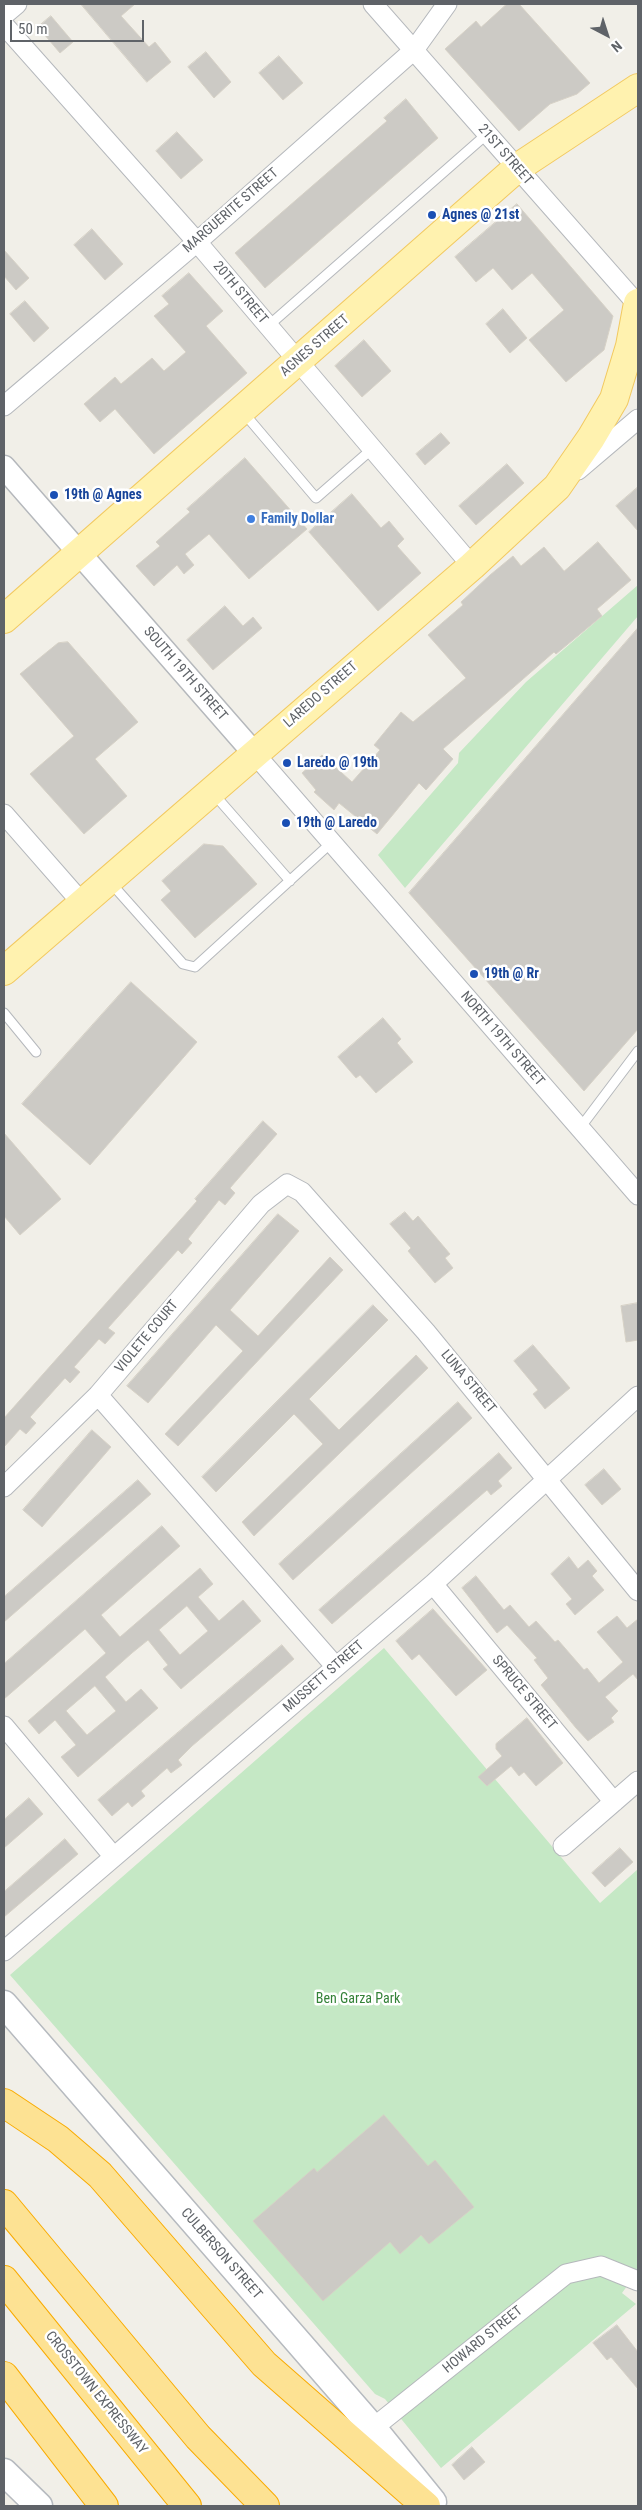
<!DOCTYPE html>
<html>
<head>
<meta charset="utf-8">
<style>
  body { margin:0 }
  #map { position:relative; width:642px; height:2510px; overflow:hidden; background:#f1efe8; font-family:"Roboto Condensed",sans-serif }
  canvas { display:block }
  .frame { position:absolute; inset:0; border:5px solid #5f6368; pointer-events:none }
  .north { position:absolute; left:582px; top:10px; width:50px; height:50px; -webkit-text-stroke:4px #fff; paint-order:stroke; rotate:140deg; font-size:14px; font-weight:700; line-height:20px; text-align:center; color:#5f6368 }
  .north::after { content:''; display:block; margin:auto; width:18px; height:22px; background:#5f6368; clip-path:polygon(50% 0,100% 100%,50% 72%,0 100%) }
  .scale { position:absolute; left:10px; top:20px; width:134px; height:22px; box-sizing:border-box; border:2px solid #5f6368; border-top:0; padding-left:6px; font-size:15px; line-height:18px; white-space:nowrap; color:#5f6368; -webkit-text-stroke:4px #fff; paint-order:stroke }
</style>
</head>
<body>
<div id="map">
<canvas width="642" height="2510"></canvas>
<div class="frame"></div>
<div class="north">N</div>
<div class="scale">50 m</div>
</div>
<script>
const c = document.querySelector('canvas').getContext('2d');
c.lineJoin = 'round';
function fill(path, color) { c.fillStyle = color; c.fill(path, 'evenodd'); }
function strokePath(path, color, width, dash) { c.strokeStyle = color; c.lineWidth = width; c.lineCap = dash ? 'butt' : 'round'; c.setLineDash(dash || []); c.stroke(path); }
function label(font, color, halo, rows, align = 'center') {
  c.font = font + ' "Roboto Condensed",sans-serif'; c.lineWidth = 5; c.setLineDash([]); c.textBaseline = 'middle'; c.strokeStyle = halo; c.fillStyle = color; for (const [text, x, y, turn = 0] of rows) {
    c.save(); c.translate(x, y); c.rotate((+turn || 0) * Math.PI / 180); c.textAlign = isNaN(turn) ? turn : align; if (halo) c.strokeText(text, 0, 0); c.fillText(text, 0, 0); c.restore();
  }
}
fill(new Path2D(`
  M638,585V616L405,888L378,855L458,763L459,753L526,682Z
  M384,1648L600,1903L638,1869V2271L622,2293L636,2304L441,2468L385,2399L375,2394L10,1975Z`), '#c5e8c5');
const building = new Path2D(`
  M81,4H135L121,16L149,47L155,42L171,62L147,82Z
  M507,4H519L590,83L577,94L550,104L519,131L445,49L476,21L481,27Z
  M51,16L73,42L60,53L38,27Z
  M206,52L231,82L214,98L188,67Z
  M279,56L303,83L283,100L259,73Z
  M406,99L438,138L265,288L235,253L387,121L384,118Z
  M177,132L203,160L181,179L156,151Z
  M517,204L613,316L604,350L566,382L529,340L564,310L532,273L512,290L493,268L476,282L455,257Z
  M92,229L123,264L105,280L74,245Z
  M4,250L29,278L16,290L4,276Z
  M189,273L223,311L206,326L247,373L154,454L115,409L100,422L84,404L115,377L121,384L152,358L164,371L186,352L154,316L169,304L162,296Z
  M25,301L49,328L34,342L10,314Z
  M503,309L527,338L510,353L486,324Z
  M364,340L391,371L362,397L335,366Z
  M441,433L450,443L425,465L416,454Z
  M245,458L307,529L249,579L209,534L185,554L194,565L184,574L177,565L154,586L136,566L160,546L156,542L190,512L187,509Z
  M507,464L524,483L476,525L459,506Z
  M638,487V531L616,506Z
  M352,494L381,528L389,521L404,539L397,546L421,573L378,611L309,532Z
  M598,542L631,580L597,609L602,616L556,654L554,652L443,749L453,759L426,790L419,783L377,834L339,803L334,810L314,792L316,790L302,773L322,755L352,782L380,750L374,745L401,712L413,722L466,678L428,635L463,605L461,602L490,575L513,556L521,566L544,547L564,571Z
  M225,606L243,626L253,617L262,628L213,670L187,640Z
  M638,628V1029L584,1091L409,893Z
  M68,642L138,722L95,759L127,796L84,834L30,774L74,736L20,674L58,643Z
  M204,844L223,846L257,884L195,938L161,900L171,891L162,881Z
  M131,982L197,1042L90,1165L22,1104Z
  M383,1018L401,1039L397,1043L413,1062L376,1093L360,1075L356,1078L338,1057Z
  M263,1121L277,1134L230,1188L235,1193L225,1205L219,1200L188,1239L192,1243L182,1254L178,1250L108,1328L115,1333L105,1344L99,1339L74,1367L80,1372L70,1383L65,1378L30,1417L36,1423L26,1434L20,1429L4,1447V1418L197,1201L195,1199Z
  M4,1133L61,1199L20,1235L4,1216Z
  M405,1212L413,1221L418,1216L450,1254L445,1258L453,1268L435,1283L408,1251L411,1248L390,1224Z
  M278,1214L299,1231L230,1310L258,1336L330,1257L343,1270L178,1446L165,1434L243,1351L216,1325L148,1403L127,1386Z
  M638,1303V1340L626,1342L621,1306Z
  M373,1305L388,1320L309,1399L339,1430L416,1355L428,1368L254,1536L242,1522L323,1444L294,1414L216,1492L202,1477Z
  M533,1345L570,1388L545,1409L533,1394L538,1390L514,1361Z
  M458,1402L472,1418L293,1580L279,1564Z
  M92,1430L111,1447L42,1527L23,1510Z
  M499,1453L512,1468L498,1481L502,1486L491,1495L487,1490L332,1624L319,1610Z
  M604,1469L621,1489L602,1505L585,1485Z
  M138,1480L151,1494L4,1622V1597Z
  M162,1526L180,1546L101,1615L120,1637L200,1568L213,1584L198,1597L219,1621L243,1600L261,1621L181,1689L163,1669L168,1665L148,1640L132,1653L105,1677L126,1702L141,1689L158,1708L78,1777L61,1757L76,1745L55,1720L39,1734L28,1721L106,1653L85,1629L4,1699V1664ZM187,1606L208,1631L180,1655L159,1630ZM95,1686L116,1711L87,1735L66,1711Z
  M569,1557L578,1569L588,1560L597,1571L592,1576L604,1590L575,1615L566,1604L572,1599L551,1574Z
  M476,1576L504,1610L510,1605L529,1627L536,1621L555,1642L558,1640L584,1670L587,1668L599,1683L623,1662L597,1632L617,1616L627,1628L638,1619V1680L633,1674L605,1697L618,1711L611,1718L614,1722L588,1741L576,1728L541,1685L548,1678L534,1660L537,1658L507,1625L497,1633L462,1588Z
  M433,1609L487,1670L456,1696L419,1654L412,1660L396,1641Z
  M282,1645L294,1659L192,1746L178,1760L182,1765L171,1773L167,1768L141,1791L145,1796L132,1807L128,1802L112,1816L98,1800Z
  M527,1718L563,1763L536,1786L524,1772L519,1776L511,1766L487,1786L478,1777L502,1756L496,1749V1744Z
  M29,1798L43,1814L4,1848V1820Z
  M65,1839L78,1854L4,1917V1892Z
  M620,1848L633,1862L605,1887L592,1873Z
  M384,2115L428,2166L435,2160L474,2207L429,2244L421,2235L400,2254L390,2242L323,2301L253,2221L314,2168L317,2172Z
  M617,2325L638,2352V2389L611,2357L607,2360L593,2343Z
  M472,2447L485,2462L464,2480L452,2465Z`);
fill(building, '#cccac5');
strokePath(building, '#d6d1c6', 1);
const service = new Path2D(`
  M267,327L487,134
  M243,412L316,498L372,449
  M213,793L290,881
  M110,882L183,964L195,967L331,843
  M4,1013L36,1052
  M580,1128L638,1051`);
const minor = new Path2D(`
  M373,4L638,305
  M4,15L17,4
  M4,25L197,242L472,566
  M4,406L197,242L414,50L447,4
  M578,470L638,419
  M254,753L638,1195
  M4,814L82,903
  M98,1395L336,1667
  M4,1487L98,1395L261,1204L287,1184L302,1192L426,1332L638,1591
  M433,1584L614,1802
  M4,1726L114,1857
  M563,1846L638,1781
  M4,1951L433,1584L638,1396
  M373,2428L566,2274L601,2266L638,2281`);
const tertiary = new Path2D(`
  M4,467L254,753`);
const secondary = new Path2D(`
  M4,2004L373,2428L433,2502
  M4,2472L39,2506`);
const primary = new Path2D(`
  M4,619L517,168L638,88
  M4,971L472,566L557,487L591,438L614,399L630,346L638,303`);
const motorway = new Path2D(`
  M4,2103L58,2139L100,2175L264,2364L426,2506
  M4,2204L198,2437L265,2506
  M4,2280L187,2506
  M4,2376L104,2506`);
strokePath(service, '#b5b8bc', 11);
strokePath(minor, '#b5b8bc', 21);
strokePath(tertiary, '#b5b8bc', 25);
strokePath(secondary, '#b6babf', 29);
strokePath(primary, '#f2c960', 30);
strokePath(motorway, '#f9ab00', 30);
strokePath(service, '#fff', 9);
strokePath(minor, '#fff', 19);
strokePath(tertiary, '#fff', 22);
strokePath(secondary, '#fff', 26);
strokePath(primary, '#fff2af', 28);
strokePath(motorway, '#fde293', 28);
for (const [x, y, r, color] of [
  [432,215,5,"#1a4fb4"],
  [54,495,5,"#1a4fb4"],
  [251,519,5,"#3f7fe0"],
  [287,763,5,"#1a4fb4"],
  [286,823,5,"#1a4fb4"],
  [474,974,5,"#1a4fb4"]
]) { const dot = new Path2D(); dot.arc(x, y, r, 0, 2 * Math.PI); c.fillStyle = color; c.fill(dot); strokePath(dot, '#fff', 2); }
label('14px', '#5f6368', '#fff', [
  ["21ST STREET",505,155,49],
  ["MARGUERITE STREET",231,211,-41],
  ["20TH STREET",240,293,50],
  ["AGNES STREET",315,346,-41],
  ["SOUTH 19TH STREET",185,674,49],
  ["LAREDO STREET",321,695,-41],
  ["NORTH 19TH STREET",502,1039,49],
  ["VIOLETE COURT",147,1337,-50],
  ["LUNA STREET",468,1382,50],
  ["MUSSETT STREET",324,1677,-41],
  ["SPRUCE STREET",524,1693,50],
  ["CULBERSON STREET",221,2254,49],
  ["HOWARD STREET",483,2340,-39],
  ["CROSSTOWN EXPRESSWAY",96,2393,51]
]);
label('bold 14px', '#164399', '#fff', [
  ["Agnes @ 21st",442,215],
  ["19th @ Agnes",64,495],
  ["Laredo @ 19th",297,763],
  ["19th @ Laredo",296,823],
  ["19th @ Rr",484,974]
], 'left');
label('bold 14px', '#366cbe', '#fff', [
  ["Family Dollar",261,519]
], 'left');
label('14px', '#348238', '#fff', [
  ["Ben Garza Park",358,1999]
]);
</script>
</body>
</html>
